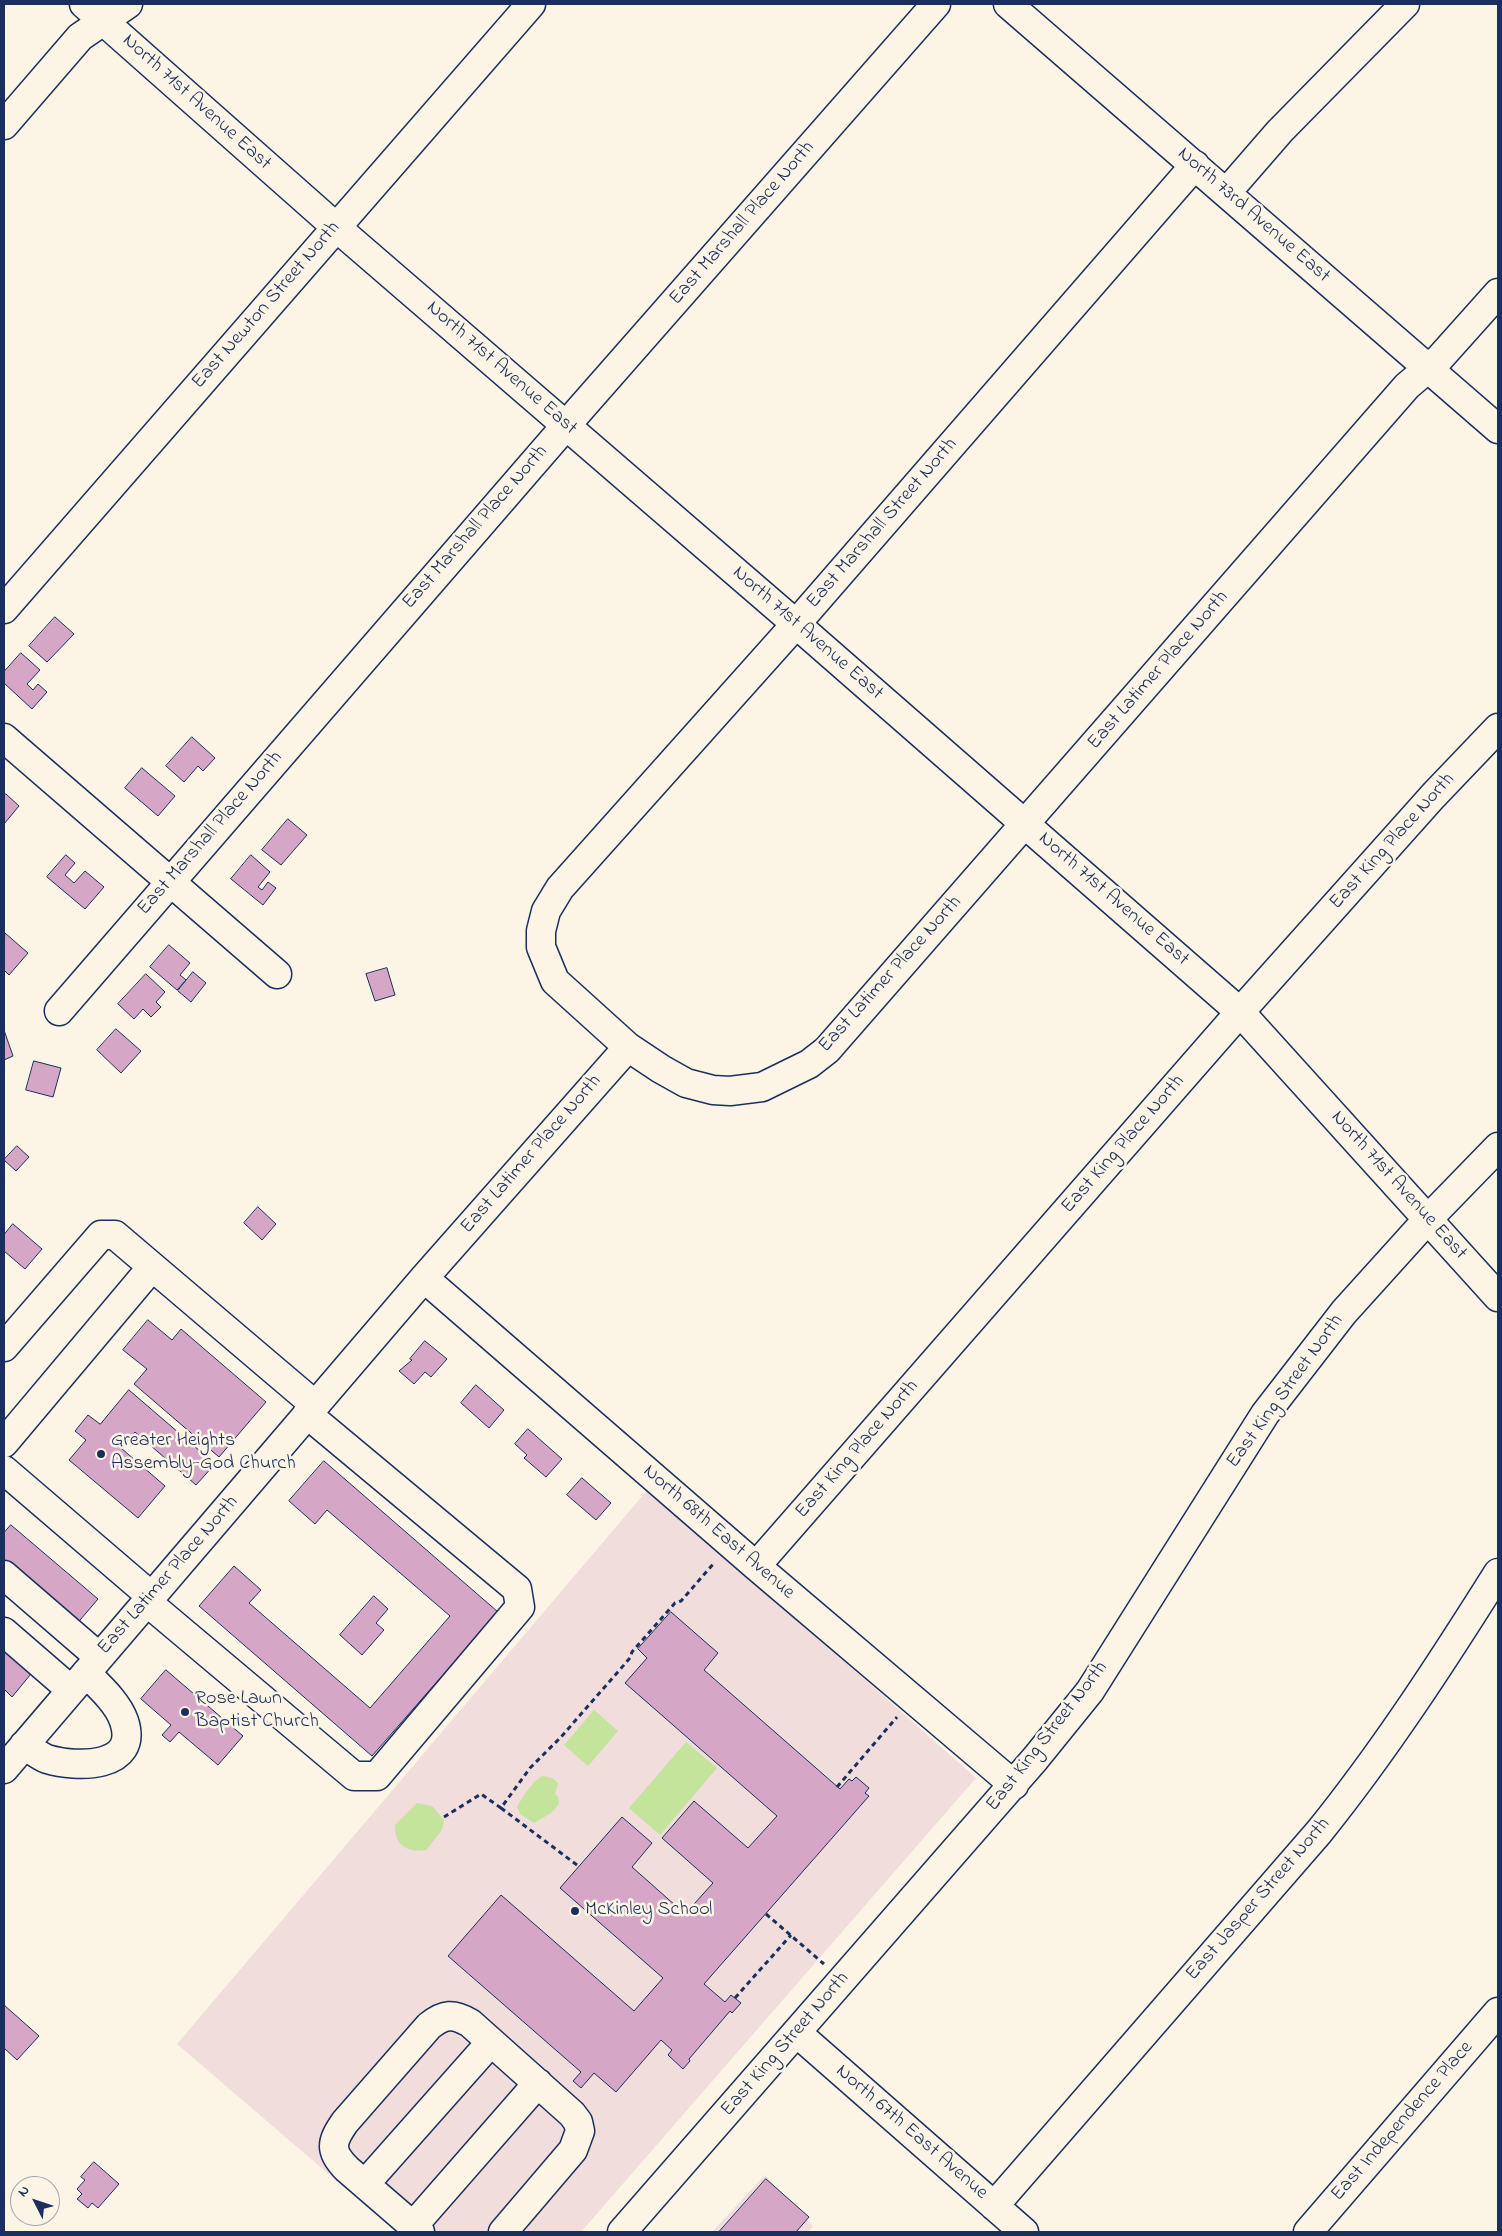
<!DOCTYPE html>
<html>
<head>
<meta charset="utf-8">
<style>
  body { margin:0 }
  #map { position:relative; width:1502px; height:2236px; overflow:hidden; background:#fcf5e5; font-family:"Indie Flower",sans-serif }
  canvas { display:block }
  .frame { position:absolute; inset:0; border:5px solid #1b2f5e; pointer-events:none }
  .north { position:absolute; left:10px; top:2176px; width:50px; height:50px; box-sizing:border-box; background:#fcf5e5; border:1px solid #a2a6af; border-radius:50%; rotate:311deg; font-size:14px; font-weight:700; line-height:20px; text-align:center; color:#1b2f5e }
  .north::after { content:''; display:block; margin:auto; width:18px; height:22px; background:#1b2f5e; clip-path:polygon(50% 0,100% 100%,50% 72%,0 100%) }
</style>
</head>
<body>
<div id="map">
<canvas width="1502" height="2236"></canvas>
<div class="frame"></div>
<div class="north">N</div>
</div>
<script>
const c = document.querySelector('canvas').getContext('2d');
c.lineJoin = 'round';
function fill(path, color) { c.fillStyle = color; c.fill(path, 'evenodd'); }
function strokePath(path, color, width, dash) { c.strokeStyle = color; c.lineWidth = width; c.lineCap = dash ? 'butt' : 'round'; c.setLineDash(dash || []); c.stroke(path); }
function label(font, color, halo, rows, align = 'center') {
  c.font = font + ' "Indie Flower",sans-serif'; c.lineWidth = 5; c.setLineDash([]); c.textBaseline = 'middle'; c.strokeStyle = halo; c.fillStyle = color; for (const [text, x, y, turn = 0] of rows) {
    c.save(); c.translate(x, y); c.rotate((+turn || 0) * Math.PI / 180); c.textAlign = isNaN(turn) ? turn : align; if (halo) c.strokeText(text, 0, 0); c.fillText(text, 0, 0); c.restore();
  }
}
fill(new Path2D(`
  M649,1488L976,1778L581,2232H396L177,2044Z
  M765,2175L813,2226L808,2232H712Z`), '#f0dddc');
fill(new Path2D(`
  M594,1710L618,1731L588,1766L564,1745Z
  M686,1742L717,1768L660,1835L629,1808Z
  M543,1776L552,1778L558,1783L555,1794L558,1797L559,1804L551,1813L534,1823L520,1814L517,1807C522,1798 534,1779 543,1776Z
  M417,1803L432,1806L444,1820L442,1830L426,1850C408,1853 394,1845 395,1825Z`), '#c4e39b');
const building = new Path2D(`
  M55,617L74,634L47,662L29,646Z
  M21,653L40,670L27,684L33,690L38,684L47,692L32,709L4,683V672Z
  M192,737L215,758L203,771L198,766L184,782L166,766Z
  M142,768L175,796L158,816L125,788Z
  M6,794L19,806L4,824V796Z
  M288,819L307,835L281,865L262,850Z
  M66,855L75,863L65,875L74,883L85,871L104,887L85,909L47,877Z
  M251,855L270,872L258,887L262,890L268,882L276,888L263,905L231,879Z
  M5,933L28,953L9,975L4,970Z
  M169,945L190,963L180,975L186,980L177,990L150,967Z
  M387,968L395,995L375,1001L366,974Z
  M193,972L206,983L191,1002L178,991Z
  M146,974L165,992L156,1002L161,1007L151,1017L143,1009L134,1019L118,1004Z
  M116,1029L141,1051L121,1073L97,1050Z
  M4,1030L13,1056L4,1060Z
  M34,1061L61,1068L53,1097L26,1090Z
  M17,1146L29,1157L16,1171L4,1160Z
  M258,1207L276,1224L262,1240L244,1223Z
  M13,1224L42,1249L25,1269L4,1251V1235Z
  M148,1320L172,1340L181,1329L266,1402L219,1457L134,1384L147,1369L123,1350Z
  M425,1341L447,1359L431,1377L425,1372L414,1384L399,1371L412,1360L410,1359Z
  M476,1385L504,1410L489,1428L461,1403Z
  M129,1390L215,1464L196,1485L135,1432L121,1448L165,1486L138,1518L69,1460L86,1440L75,1431L88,1415L100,1424Z
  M528,1429L562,1459L546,1477L524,1458L527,1455L515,1444Z
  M324,1461L498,1612L372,1756L199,1606L234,1566L261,1590L249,1603L370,1708L450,1616L327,1510L315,1524L289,1501Z
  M582,1478L611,1503L596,1520L567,1495Z
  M11,1525L98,1599L75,1626L4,1565V1533Z
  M374,1596L388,1609L376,1623L384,1630L362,1655L340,1635Z
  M671,1612L718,1653L704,1670L840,1789L849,1779L852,1781L856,1777L869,1788L865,1793L869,1796L704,1984L725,2002L731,1995L741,2003L732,2013L730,2011L689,2059L690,2061L683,2069L668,2055L672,2050L661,2040L616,2092L594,2073L581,2088L573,2081L581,2072L448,1956L501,1895L634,2011L663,1978L560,1888L622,1817L652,1843L632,1867L685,1914L713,1883L662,1838L694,1801L748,1848L777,1816L625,1683L647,1658L638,1649Z
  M4,1642L35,1669L12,1697L4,1689Z
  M166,1670L243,1736L218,1765L179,1732L170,1742L162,1735L171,1725L141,1699Z
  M4,2005L39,2036L17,2060L4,2048Z
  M94,2162L119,2184L98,2208L92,2203L88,2208L77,2199L82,2194L77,2189L85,2180L81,2177Z
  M766,2179L809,2217L796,2232H719Z`);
fill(building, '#d5a6c6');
strokePath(building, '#1b2f5e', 1);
const minor = new Path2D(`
  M84,4L336,227L796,624L1240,1012L1498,1297
  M1008,4L1498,429
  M4,125L80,37L128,4
  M1195,165L796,624L560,888L546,911L541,931V947L555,981L628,1047L661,1069L686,1083L713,1090L730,1091L762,1087L809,1064L827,1050L1407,386L1439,359L1498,293
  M1227,192L1280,131L1405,4
  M4,609L531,4
  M4,738L277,974
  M59,1011L582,407L936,4
  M424,1278L756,1566L1014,1785
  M4,1347L101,1235H115L315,1405
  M4,1443L152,1267
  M4,1470L151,1596
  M756,1566L1240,1012L1433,796L1498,728
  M4,1575L99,1657
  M147,1602L354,1776H377L520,1607L517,1589L307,1414
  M4,1632L71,1690
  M24,1745C31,1749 39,1756 47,1759C76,1768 140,1769 124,1721C118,1703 99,1686 86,1673
  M4,1769L424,1278L628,1047
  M797,2033L1024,2232
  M365,2184L491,2042
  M994,2206L1319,1832C1385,1750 1442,1662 1498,1573
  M413,2226L538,2083
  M420,2232L347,2169C329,2151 331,2142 345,2122L429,2026C444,2014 453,2013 470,2023L572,2114L578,2122L580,2131L573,2150L503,2232
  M622,2232L1035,1759L1090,1691L1265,1414L1344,1312L1428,1219L1498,1147
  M1308,2232L1498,2012`);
strokePath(minor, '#1b2f5e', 31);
strokePath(new Path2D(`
  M837,1787L897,1717
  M501,1808L577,1865
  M444,1817L481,1794L501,1808L530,1768L561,1737L630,1658L632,1652L675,1603L681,1601L715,1562
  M766,1914L824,1964
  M735,1998L791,1935`), '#1b2f5e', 3, [5, 4]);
strokePath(minor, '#fcf5e5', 28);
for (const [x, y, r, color] of [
  [101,1454,5,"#1b2f5e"],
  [185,1712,5,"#1b2f5e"],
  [575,1911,5,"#1b2f5e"]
]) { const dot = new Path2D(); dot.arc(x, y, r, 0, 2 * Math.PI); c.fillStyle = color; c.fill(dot); strokePath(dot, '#fcf5e5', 2); }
label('20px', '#1b2f5e', '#fcf5e5', [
  ["North 71st Avenue East",196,103,42],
  ["North 73rd Avenue East",1253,216,41],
  ["East Marshall Place North",743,224,-49],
  ["East Newton Street North",267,306,-49],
  ["North 71st Avenue East",501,369,41],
  ["East Marshall Street North",883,524,-49],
  ["East Marshall Place North",476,528,-49],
  ["North 71st Avenue East",807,634,41],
  ["East Latimer Place North",1159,671,-49],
  ["East Marshall Place North",211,834,-49],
  ["East King Place North",1393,842,-48],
  ["North 71st Avenue East",1113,900,41],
  ["East Latimer Place North",891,975,-48],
  ["East King Place North",1124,1145,-49],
  ["East Latimer Place North",532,1155,-49],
  ["North 71st Avenue East",1398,1186,48],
  ["East King Street North",1286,1392,-54],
  ["East King Place North",858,1450,-49],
  ["North 68th East Avenue",718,1533,41],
  ["East Latimer Place North",169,1576,-49],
  ["East King Street North",1048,1737,-52],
  ["East Jasper Street North",1259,1900,-49],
  ["East King Street North",786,2045,-49],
  ["East Independence Place",1403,2122,-49],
  ["North 67th East Avenue",911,2133,41]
]);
label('20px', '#1b2f5e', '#fcf5e5', [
  ["Greater Heights",111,1442],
  ["Assembly-God Church",111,1465],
  ["Rose Lawn",195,1700],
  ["Baptist Church",195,1723],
  ["McKinley School",585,1911]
], 'left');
</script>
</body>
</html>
